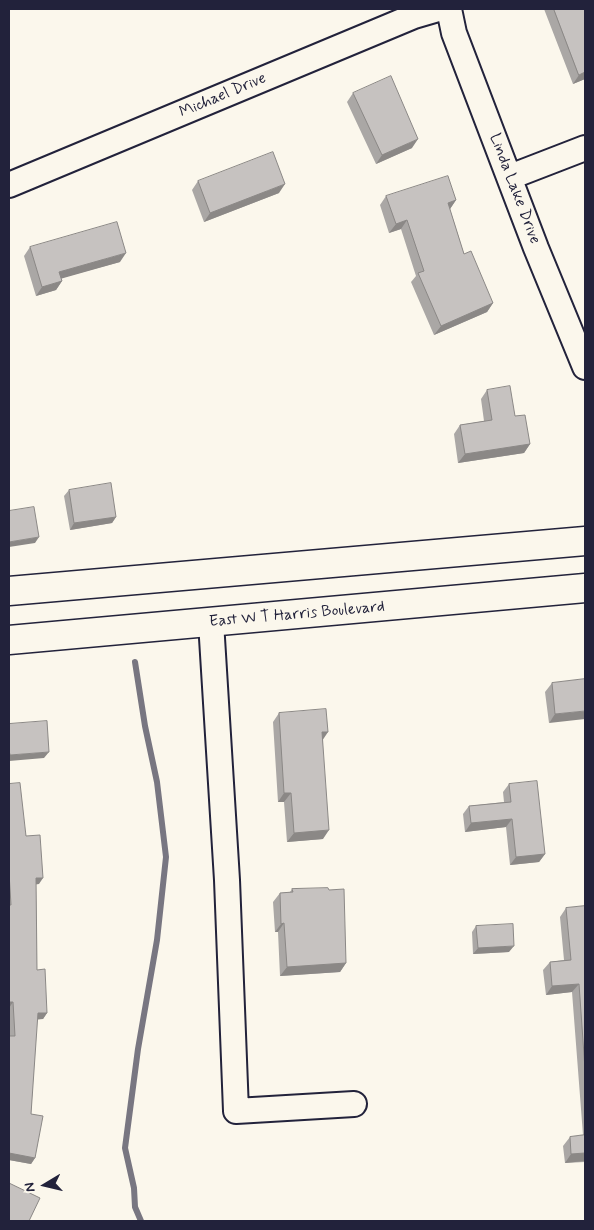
<!DOCTYPE html>
<html>
<head>
<meta charset="utf-8">
<style>
  body { margin:0 }
  #map { position:relative; width:594px; height:1230px; overflow:hidden; background:#fbf7ec; font-family:Mynerve,sans-serif }
  canvas { display:block }
  .frame { position:absolute; inset:0; border:10px solid #22223b; pointer-events:none }
  .north { position:absolute; left:20px; top:1160px; width:50px; height:50px; -webkit-text-stroke:4px #fbf7ec; paint-order:stroke; rotate:261deg; font-size:14px; font-weight:700; line-height:20px; text-align:center; color:#22223b }
  .north::after { content:''; display:block; margin:auto; width:18px; height:22px; background:#22223b; clip-path:polygon(50% 0,100% 100%,50% 72%,0 100%) }
</style>
</head>
<body>
<div id="map">
<canvas width="594" height="1230"></canvas>
<div class="frame"></div>
<div class="north">N</div>
</div>
<script>
const c = document.querySelector('canvas').getContext('2d');
c.lineJoin = 'round';
function strokePath(path, color, width, dash) { c.strokeStyle = color; c.lineWidth = width; c.lineCap = dash ? 'butt' : 'round'; c.setLineDash(dash || []); c.stroke(path); }
function fill(path, color) { c.fillStyle = color; c.fill(path, 'evenodd'); }
function label(font, color, halo, rows, align = 'center') {
  c.font = font + ' Mynerve,sans-serif'; c.lineWidth = 4; c.setLineDash([]); c.textBaseline = 'middle'; c.strokeStyle = halo; c.fillStyle = color; for (const [text, x, y, turn = 0] of rows) {
    c.save(); c.translate(x, y); c.rotate((+turn || 0) * Math.PI / 180); c.textAlign = isNaN(turn) ? turn : align; if (halo) c.strokeText(text, 0, 0); c.fillText(text, 0, 0); c.restore();
  }
}
strokePath(new Path2D(`
  M135,662L145,726L157,782L166,857L157,940L138,1049L125,1148L134,1188L135,1207L141,1221`), '#787681', 6);
const minor = new Path2D(`
  M449,9L454,33L536,248L585,367
  M510,177L585,148
  M9,185L414,16L438,9
  M211,622L227,880L236,1111L354,1104`);
const major = new Path2D(`
  M9,591L585,541
  M9,640L585,588`);
strokePath(minor, '#22223b', 28);
strokePath(major, '#22223b', 31);
strokePath(minor, '#fbf7ec', 24);
strokePath(major, '#fbf7ec', 28);
fill(new Path2D(`
  M544,9H585V79L573,84Z
  M353,93L412,148L376,164L347,102Z
  M198,181L279,193L204,222L192,190Z
  M386,196L456,200L450,209L464,254L493,303L487,312L434,335L411,282L416,276L401,229L389,233L380,205Z
  M30,247L120,262L61,278L62,281L56,290L36,296L24,256Z
  M487,390L515,416L530,444L524,453L458,463L454,434L460,425L484,421L481,399Z
  M69,490L116,517L112,523L70,530L64,496Z
  M585,679L549,723L545,692L552,683Z
  M279,713L323,739V839L287,842L284,802H278L273,722Z
  M9,784L26,836L39,884H36L37,970L47,1013L43,1019H37L31,1114L35,1158L31,1164L9,1160V1036H10L9,1009Z
  M509,784L545,854L539,862L510,865L506,827L465,832L463,814L469,806L504,802L503,792Z
  M292,889L346,963L340,972L280,976L278,932H275L273,902L280,893L290,892Z
  M585,906V1162L565,1163L563,1146L570,1137L583,1135L572,992L546,995L543,970L550,962L564,960L560,917L566,908Z
  M476,926L509,952L473,954L472,932Z`), '#aaa7a5');
fill(new Path2D(`
  M585,72V79L573,84L579,75Z
  M418,139L412,148L376,164L382,155Z
  M285,184L279,193L204,222L210,213Z
  M456,200L450,209L448,203Z
  M407,220L401,229L389,233L396,224Z
  M126,253L120,262L53,281L59,272Z
  M62,281L56,290L36,296L42,287Z
  M493,303L487,312L434,335L441,326Z
  M530,444L524,453L458,463L465,454Z
  M116,517L112,523L70,530L74,523Z
  M39,537L35,543L9,547V542Z
  M585,711V719L549,723L555,714Z
  M322,732H328L322,741Z
  M49,752L44,758L9,761V756L10,755Z
  M284,793H291L284,802H278Z
  M512,819L506,827L465,832L471,823Z
  M329,830L323,839L287,842L294,833Z
  M545,854L539,862L510,865L516,857Z
  M36,878H43L39,884L32,885Z
  M284,923L278,932H275L281,924Z
  M514,946L509,952L473,954L478,948Z
  M346,963L340,972L280,976L287,967Z
  M579,984L572,992L546,995L552,986Z
  M9,1002H13L9,1008Z
  M38,1013H47L43,1019L33,1020Z
  M9,1153L35,1158L31,1164L9,1160Z
  M585,1153V1161L565,1163L571,1154Z`), '#8b8886');
const building = new Path2D(`
  M554,9H585V72L579,75Z
  M391,76L418,139L382,155L353,93Z
  M273,152L285,184L210,213L198,181Z
  M448,176L456,200L448,203L464,254L471,251L493,303L441,326L418,273L424,271L407,220L396,224L386,196Z
  M117,222L126,253L59,272L62,281L42,287L30,247Z
  M510,386L515,416L525,415L530,444L465,454L460,425L492,420L487,390Z
  M111,483L116,517L74,523L69,490Z
  M34,507L39,537L9,542V511Z
  M585,679V711L555,714L552,683Z
  M326,709L328,732H322L329,830L294,833L291,793H284L279,713Z
  M47,721L49,752L10,755L9,750V724Z
  M537,781L545,854L516,857L512,819L471,823L469,806L511,802L509,784Z
  M20,783L26,836L40,835L43,878H36L37,970L45,969L47,1013H38L31,1114L43,1116L35,1158L9,1153V1036H15L13,1002H9V905H11L9,873V784Z
  M328,888L329,890L344,889L346,963L287,967L284,923L281,924L280,893L293,892L292,889Z
  M585,906V1069L579,984L552,986L550,962L571,960L566,908Z
  M513,924L514,946L478,948L476,926Z
  M585,1135V1153L571,1154L570,1137Z
  M9,1183L40,1198L29,1221H9Z`);
fill(building, '#c6c2c0');
strokePath(building, '#8b8886', 1);
label('16px', '#22223b', '#fbf7ec', [
  ["Michael Drive",223,96,-23],
  ["Linda Lake Drive",514,189,69],
  ["East W T Harris Boulevard",297,615,-5]
]);
</script>
</body>
</html>
